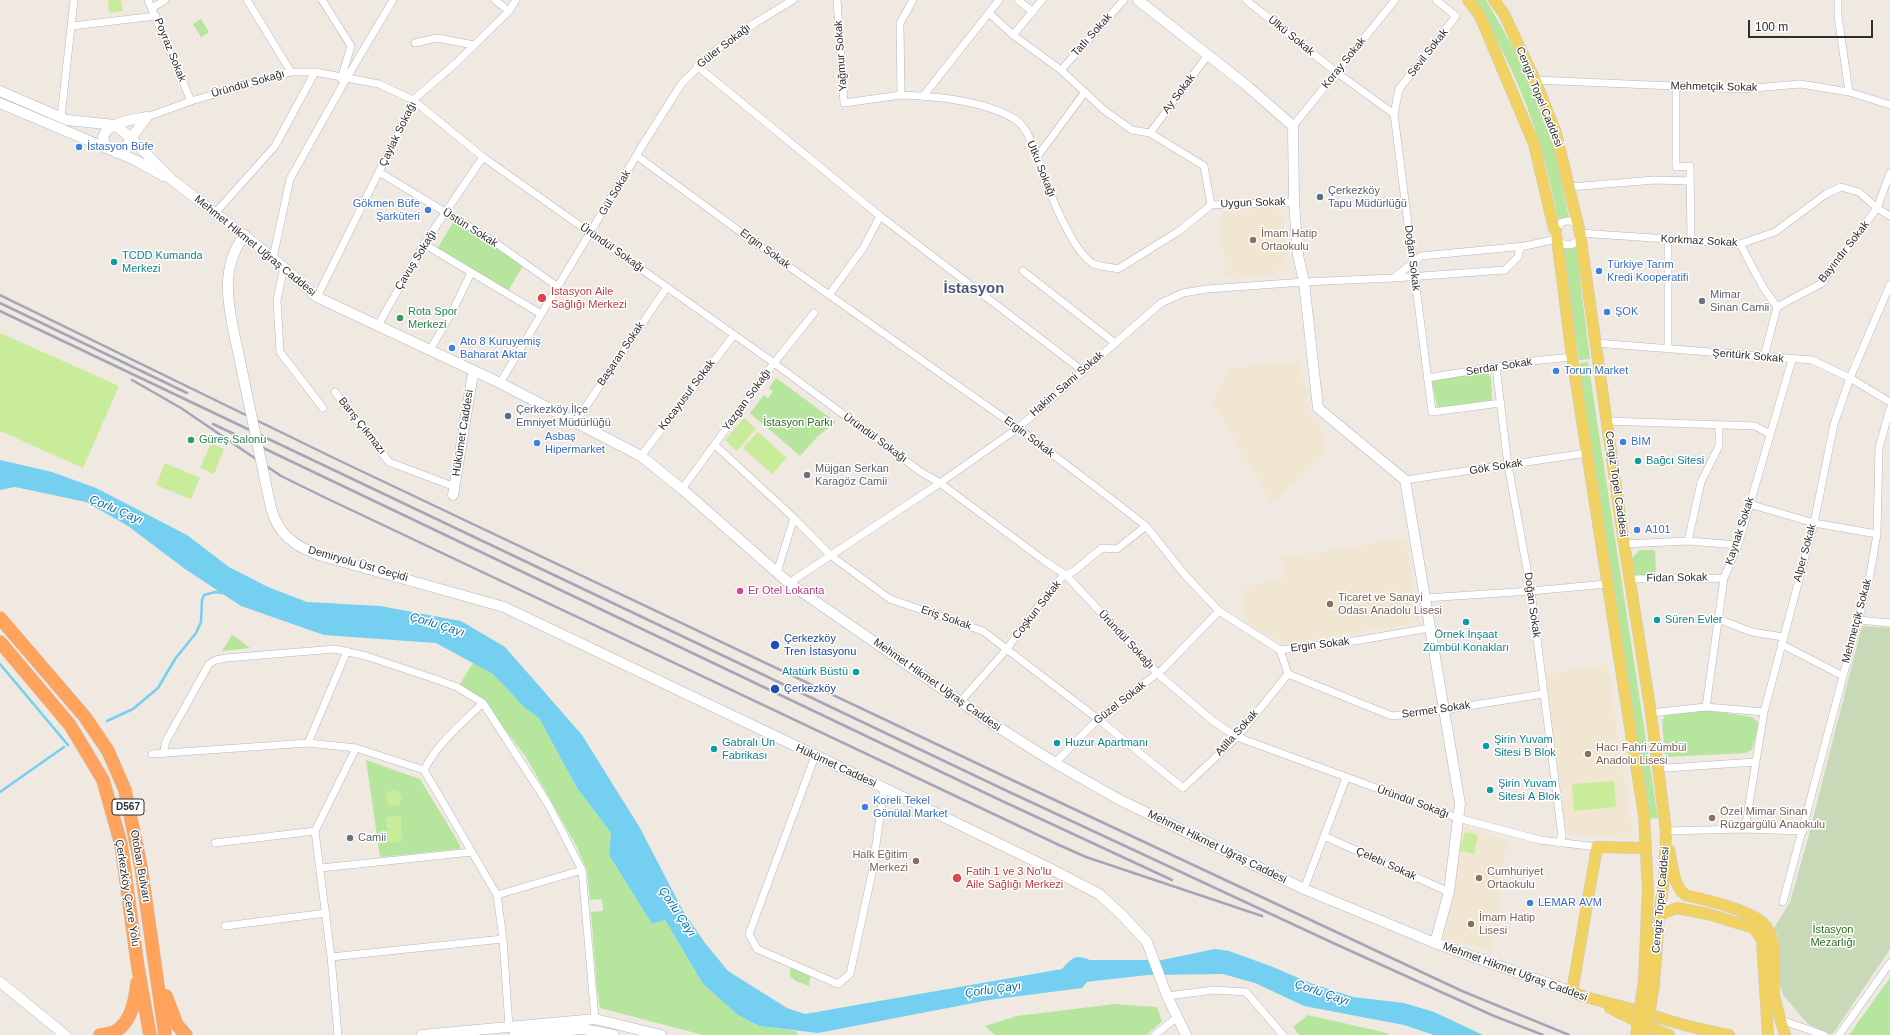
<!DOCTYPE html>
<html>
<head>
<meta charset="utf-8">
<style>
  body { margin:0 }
  #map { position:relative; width:1890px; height:1035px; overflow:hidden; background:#efe9e1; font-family:Arial,sans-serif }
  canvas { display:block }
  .scale { position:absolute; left:1748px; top:20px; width:125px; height:18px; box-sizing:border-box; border:2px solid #2e2e2e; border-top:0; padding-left:5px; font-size:12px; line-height:14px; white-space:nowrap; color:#2e2e2e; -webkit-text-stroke:3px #fff; paint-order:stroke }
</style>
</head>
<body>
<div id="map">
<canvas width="1890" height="1035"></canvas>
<div class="scale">100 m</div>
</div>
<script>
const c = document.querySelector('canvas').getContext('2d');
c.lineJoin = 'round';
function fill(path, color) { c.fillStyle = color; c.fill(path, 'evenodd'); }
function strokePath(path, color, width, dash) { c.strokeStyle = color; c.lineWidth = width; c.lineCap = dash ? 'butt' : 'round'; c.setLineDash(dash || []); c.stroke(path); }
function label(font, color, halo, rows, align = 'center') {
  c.font = font + ' Arial,sans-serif'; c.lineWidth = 3; c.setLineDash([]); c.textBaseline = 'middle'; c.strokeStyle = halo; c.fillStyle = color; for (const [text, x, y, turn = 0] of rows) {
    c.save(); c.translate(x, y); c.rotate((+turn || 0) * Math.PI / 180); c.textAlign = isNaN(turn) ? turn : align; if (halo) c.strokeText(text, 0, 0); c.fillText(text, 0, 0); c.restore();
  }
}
fill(new Path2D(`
  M1275,206L1282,212L1286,264L1272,275L1233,279L1226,273L1219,217L1224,211Z
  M1300,362L1310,413L1319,419L1327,453L1272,503L1212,401L1229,368Z
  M1406,538L1419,622L1287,644L1248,625L1241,586L1284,579L1281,558Z
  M1607,665L1633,834L1631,839L1566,834L1544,674Z
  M1463,826L1507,840L1492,952L1443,938Z`), '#f0e6d1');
fill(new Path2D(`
  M1473,0H1486L1514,49L1535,97L1554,148L1569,217L1558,219C1552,191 1546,163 1537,136C1523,90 1499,40 1473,0Z
  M201,19L209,32L201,37L193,24Z
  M455,219L523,266L508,291L437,249Z
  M1576,246L1590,359L1579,360L1563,248Z
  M1588,362L1658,818L1646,819L1576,364Z
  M1486,372L1491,377L1492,400L1441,408L1437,406L1432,382L1434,380Z
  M776,378L836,422L818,436L800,456L750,413L764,395L768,398L773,391L769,388Z
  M1640,550H1655L1656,577L1634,578L1632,558Z
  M232,635L234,636L250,648L222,651Z
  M473,663L493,674L525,708L539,718L577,788L611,833L609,855L652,924L665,920L703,984L738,1015L759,1026L796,1031L798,1035H703L600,1008L597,989L591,912L603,911L602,899L590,900L587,871L577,847L526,757L482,699L460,684Z
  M1707,710L1752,717L1759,723L1752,750L1745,753L1665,757L1662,722L1666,713Z
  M366,760L420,779L460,845V849L380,857Z
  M790,964L811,973L809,986L796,981L790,976Z
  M1890,978V1035H1849Z
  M1114,1004L1157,1007L1162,1021L1147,1035H995L985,1026L1017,1016Z
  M1308,1015L1383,1032L1391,1035H1299L1293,1027Z`), '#b6e59e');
fill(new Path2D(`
  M1862,626L1890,628V949L1832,1035L1808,1024L1783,995L1779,982L1778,936L1774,928L1790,902L1807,842Z`), '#c8d9b8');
fill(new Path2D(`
  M108,0H121L123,11L109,13Z
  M0,333L119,386L83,468L0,431Z
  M744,418L756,429L737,451L725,440Z
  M758,432L787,458L772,474L743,448Z
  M211,443L224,449L214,474L200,468Z
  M165,463L200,478L191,499L156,485Z
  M1614,781L1616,807L1574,811L1572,784Z
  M386 798a8 8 0 1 1 16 0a8 8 0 1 1-16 0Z
  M401,816L402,842L388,843L386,817Z
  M1465,832L1478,835L1474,854L1460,851Z`), '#c9ec9a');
fill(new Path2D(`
  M0,460L52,472L96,488L187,535L229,567L268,587L307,602L380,606L461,621L505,647L582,735L640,828L683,911L705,943L728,971L787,1008L805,1014L1062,969C1073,957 1075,954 1090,960H1162L1215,949L1229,951L1273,967L1310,983L1353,997L1404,1003L1434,1012L1483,1035H1434L1404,1025L1304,1006L1255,983L1223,974L1148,975L1094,981L1087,982L1082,988L989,1000L818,1033L759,1026L738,1015L703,984L665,920L652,924L609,855L611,833L577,788L539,718L525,708L493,674L436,643L324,635L241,606L185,569L128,526L86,502L15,487L0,490Z`), '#75cff0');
strokePath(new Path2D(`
  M0,664L68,745
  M107,721L133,709L158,688L175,659L196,633L201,622L202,600L204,595L215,592L223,593
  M0,792L64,747`), '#75cff0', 2.5);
const street = new Path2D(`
  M148,0L191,101
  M247,0L291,72
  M322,0L351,46L341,79
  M495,0L509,11
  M837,0L844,103L901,95
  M913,0L900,23L901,95C935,96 987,101 1016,120C1030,129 1037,158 1043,173C1051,197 1072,249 1092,263C1098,267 1111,267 1118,269L1179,231L1211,205
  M1018,0L1033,12
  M1246,0L1336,72L1394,114L1432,412L1501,403
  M1838,0V16L1849,92
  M152,8L165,0
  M989,13L1013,35L1061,70L1104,110L1132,130L1150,133L1204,166L1211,205
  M72,26L156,16
  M1013,35L1042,0
  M415,43L437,38L474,45
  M697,66L880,216L1083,371
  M1061,70L1124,0
  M1535,80L1743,89L1800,84L1849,92L1890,105
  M1676,86V167L1690,166L1691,241
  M924,95L999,0
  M1394,114L1399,89L1456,16L1436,0
  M61,117L74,0
  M147,117L191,101L291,72H315L379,84L413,100L483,157L774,363L921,472L940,483L1046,562L1066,575L1158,674L1213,721L1237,737L1458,818L1540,840L1597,847
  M1293,126L1395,0
  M1150,133L1208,55
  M637,156L757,244L1018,428L1097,488L1146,526L1185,575L1219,611L1280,650L1361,640L1429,628
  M1037,157L1085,92
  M379,172L493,241L558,287
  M1570,187L1655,180L1690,181
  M1211,205L1294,202
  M216,212L275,146L315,72
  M1556 233a12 12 0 1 1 24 0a12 12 0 1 1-24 0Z
  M1580,233L1740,244L1775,232L1826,194L1841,187L1859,192L1877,208L1890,216
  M424,244L541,314
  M1740,244L1763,287L1777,307
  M273,258L290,179L346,79L393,0
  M284,267L277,300L280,352L323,408
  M1023,271L1115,343
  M1394,278L1505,270L1518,257L1520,247
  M829,295L864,247L880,216
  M317,297L411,107L413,100L456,63L509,11L516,0
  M378,325L424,244L483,157
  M1596,343L1812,360L1850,378L1890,402
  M1668,349V239
  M430,350L453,310L471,273
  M1764,357L1777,307L1822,283L1877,208L1890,173
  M1496,367L1508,465L1531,591L1562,836L1559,843
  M1427,378L1532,361L1572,357
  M500,383L642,146L682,83L717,49L755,23L793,0
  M335,392L389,462L455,487
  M576,421L667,287
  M1607,421L1755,426L1770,434
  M715,445L794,518L830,555L890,599L983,631L1098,719L1183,788L1237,737L1288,674
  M641,456L734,335
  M1405,480L1587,453
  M682,489L774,363L814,313
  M1749,504L1814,523L1877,534
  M1688,541L1701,482L1719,446V425
  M1624,544L1688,541L1738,545
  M777,572L794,518
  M1629,579L1724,578
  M789,583L940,483L1018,428L1161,303L1183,293L1207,289L1304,282L1394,278L1421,256L1525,246L1557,239
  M1425,598L1531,591L1607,584
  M1718,619L1752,632L1783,637
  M1858,620L1890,623
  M1781,644L1843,676
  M1280,650L1288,674
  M1288,674L1392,716L1443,710L1543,694
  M961,701L1006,650L1045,597L1062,577L1074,571L1102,548L1117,549L1146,526
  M1706,707L1724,578L1738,545L1792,360
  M1651,713L1706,707L1764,712
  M308,743L347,651
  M152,754L308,743L356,748
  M163,754L166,741L209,664L216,660L226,658L335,649L366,656L435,679L457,687L483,703L548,804L582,870L595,1019
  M815,756L749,934L757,949L838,984L850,974L872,873L884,788
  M1055,763L1098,719L1163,669L1219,611
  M1667,768L1755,762
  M424,770C438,743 462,723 483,703
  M1745,829L1764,712L1814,523L1834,424L1850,378L1890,285
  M315,831L356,748L424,770L497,895L503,939L509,1027
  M1666,831L1745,829L1803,831
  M1324,836L1449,892
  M215,843L315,831L331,957L338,1035
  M321,868L472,852
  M1304,889L1346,778
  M497,895L582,870
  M1783,902L1870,575L1877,534L1879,448L1890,408
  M225,926L326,913
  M331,957L503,939
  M1167,996L1214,990L1246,992L1283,1035
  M1781,1020L1824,1035
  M1155,1035L1176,1018
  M1839,1035L1890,963`);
const secondary = new Path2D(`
  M1138,0L1246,85L1293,126L1294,202L1298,255L1304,282L1318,408L1405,480L1460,804L1449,892L1435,943
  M0,91L67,120L115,125L131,138L171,179L273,258L317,297L500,383L641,456L682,489L789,583L990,722L1055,763L1118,799L1304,889L1435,943L1572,992
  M0,103L135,160L164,176
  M106,148L103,137C110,121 132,120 147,117
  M117,153L125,150L131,138L147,117
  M241,366C233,323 214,273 245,235
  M453,495L472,379L475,371
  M271,508C278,534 294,546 319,555L504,607L884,788L1047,867L1099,894L1122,915L1147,942L1167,996L1186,1035
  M0,982L65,1035
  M422,1035L595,1019L661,1035
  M514,1035L583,1029L614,1035`);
const primary = new Path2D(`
  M1468,0L1480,16L1534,144L1554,229L1556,231
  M1494,0L1504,14L1535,80L1556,133L1580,233L1624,544L1651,713L1666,831L1664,880L1659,915L1654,984
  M1557,239L1572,357L1644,816L1648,889L1644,980
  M1646,848L1597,847L1572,992C1591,1000 1611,1003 1631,1009C1663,1019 1695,1029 1729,1035
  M1669,850C1673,865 1673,885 1685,895C1706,900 1747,909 1763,923C1780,939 1772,973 1774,994C1776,1007 1781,1022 1785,1035
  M1659,915L1677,908L1708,914L1754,928L1762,940L1768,1035
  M1610,1008L1644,1025L1669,1035`);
const highway = new Path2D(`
  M0,618L85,717L108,751L125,790L141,867L165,1035
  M0,642L70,725L103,780L121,844L138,968L150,1035
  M166,996L177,1025L186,1035
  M100,1035C105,1034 112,1034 116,1031C132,1021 135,1000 137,983`);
strokePath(street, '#b4b7c1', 8);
strokePath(secondary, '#b4b7c1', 11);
strokePath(primary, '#c9c9c9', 12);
strokePath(highway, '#c9c9c9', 14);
strokePath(street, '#fff', 7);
strokePath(secondary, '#fff', 10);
strokePath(primary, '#f2d163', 11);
strokePath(highway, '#ffa35c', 13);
strokePath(new Path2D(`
  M0,295L338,460L1010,779L1462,991L1569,1035
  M0,303L187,393
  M0,311L1005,790L1331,942L1494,1016L1543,1035
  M132,380L181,408L281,476L328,499L1059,845L1086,857L1262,916
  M213,424L1000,800L1172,880`), '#a3a6b8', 2.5);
const secondaryBridge = new Path2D(`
  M241,366L271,508`);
const primaryBridge = new Path2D(`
  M1636,1035L1644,980
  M1646,1035L1654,984`);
strokePath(secondaryBridge, '#b4b7c1', 11, []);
strokePath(primaryBridge, '#c9c9c9', 12, []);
strokePath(secondaryBridge, '#fff', 10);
strokePath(primaryBridge, '#f2d163', 11);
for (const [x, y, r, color] of [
  [79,147,4,"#3f7fe0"],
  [1320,197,4,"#5c6f8a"],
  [428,210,4,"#3f7fe0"],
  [1253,240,4,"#8d6e63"],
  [114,262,4,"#0f9aa8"],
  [1599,271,4,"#3f7fe0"],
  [542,298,5,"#e0444e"],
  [1702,301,4,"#6b7280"],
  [1607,312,4,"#3f7fe0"],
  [400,318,4,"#2e9e5b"],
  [452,348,4,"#3f7fe0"],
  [1556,371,4,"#3f7fe0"],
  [508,416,4,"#5c6f8a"],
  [191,440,4,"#2e9e5b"],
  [1623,442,4,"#3f7fe0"],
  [537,443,4,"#3f7fe0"],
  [1638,461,4,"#0f9aa8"],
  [807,475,4,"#6b7280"],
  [1637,530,4,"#3f7fe0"],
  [740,591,4,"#d1479c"],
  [1330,604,4,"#8d6e63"],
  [1657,620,4,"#0f9aa8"],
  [1466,622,4,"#0f9aa8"],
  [775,645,5,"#1a4fb4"],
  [856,672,4,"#0f9aa8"],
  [775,689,5,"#1a4fb4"],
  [1057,743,4,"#0f9aa8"],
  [1486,746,4,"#0f9aa8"],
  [714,749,4,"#0f9aa8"],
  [1588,754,4,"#8d6e63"],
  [1490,790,4,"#0f9aa8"],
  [865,807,4,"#3f7fe0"],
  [1712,818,4,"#8d6e63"],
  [350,838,4,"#6b7280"],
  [916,861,4,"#8d6e63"],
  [957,878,5,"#e0444e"],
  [1479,878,4,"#8d6e63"],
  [1530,903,4,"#3f7fe0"],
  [1471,924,4,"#8d6e63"]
]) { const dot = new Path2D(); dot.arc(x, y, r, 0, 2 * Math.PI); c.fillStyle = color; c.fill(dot); strokePath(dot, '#fff', 1.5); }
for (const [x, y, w] of [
  [128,807,32]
]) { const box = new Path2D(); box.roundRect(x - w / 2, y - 8, w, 16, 3); c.fillStyle = '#fff'; c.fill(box); strokePath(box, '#2e2e2e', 1); }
label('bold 10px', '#2e2e2e', null, [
  ["D567",128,807]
]);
label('11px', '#2e2e2e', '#fff', [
  ["Tatlı Sokak",1092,35,-48],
  ["Ülkü Sokak",1291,36,39],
  ["Güler Sokağı",724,46,-38],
  ["Poyraz Sokak",170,50,68],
  ["Sevil Sokak",1428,53,-52],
  ["Yağmur Sokak",841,56,-94],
  ["Koray Sokak",1344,63,-51],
  ["Üründül Sokağı",248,84,-16],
  ["Mehmetçik Sokak",1714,87,1],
  ["Ay Sokak",1179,94,-53],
  ["Cengiz Topel Caddesi",1539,97,68],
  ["Çaylak Sokağı",398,134,-64],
  ["Utku Sokağı",1041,169,68],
  ["Gül Sokak",615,193,-59],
  ["Uygun Sokak",1253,203,-2],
  ["Üstün Sokak",470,228,32],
  ["Korkmaz Sokak",1699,241,3],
  ["Mehmet Hikmet Uğraş Caddesi",255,246,39],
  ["Üründül Sokağı",612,248,35],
  ["Ergin Sokak",765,249,36],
  ["Bayındır Sokak",1844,252,-52],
  ["Doğan Sokak",1412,258,83],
  ["Çavuş Sokağı",416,260,-58],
  ["Başaran Sokak",621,354,-56],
  ["Şentürk Sokak",1748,356,5],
  ["Serdar Sokak",1499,367,-9],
  ["Hakim Sami Sokak",1067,384,-41],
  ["Kocayusuf Sokak",687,395,-53],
  ["Yazgan Sokağı",747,400,-54],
  ["Barış Çıkmazı",362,426,52],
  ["Hükümet Caddesi",463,433,-81],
  ["Ergin Sokak",1029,437,37],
  ["Üründül Sokağı",875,438,36],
  ["Gök Sokak",1496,467,-9],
  ["Cengiz Topel Caddesi",1616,484,82],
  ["Kaynak Sokak",1740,531,-72],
  ["Alper Sokak",1805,553,-75],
  ["Demiryolu Üst Geçidi",358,564,16],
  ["Fidan Sokak",1677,578,-1],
  ["Doğan Sokak",1532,605,82],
  ["Coşkun Sokak",1037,610,-52],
  ["Eriş Sokak",946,618,19],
  ["Mehmetçik Sokak",1857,621,-75],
  ["Üründül Sokağı",1126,640,47],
  ["Ergin Sokak",1320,645,-7],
  ["Mehmet Hikmet Uğraş Caddesi",937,685,35],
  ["Güzel Sokak",1120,703,-38],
  ["Sermet Sokak",1436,710,-8],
  ["Atilla Sokak",1237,733,-48],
  ["Hükümet Caddesi",836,766,25],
  ["Üründül Sokağı",1413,802,20],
  ["Mehmet Hikmet Uğraş Caddesi",1217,847,26],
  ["Çelebi Sokak",1386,864,24],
  ["Otoban Bulvarı",140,866,80],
  ["Çerkezköy Çevre Yolu",127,893,81],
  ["Cengiz Topel Caddesi",1661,900,-85],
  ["Mehmet Hikmet Uğraş Caddesi",1515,972,20]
]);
label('11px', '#366cbe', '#fff', [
  ["İstasyon Büfe",87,147],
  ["Gökmen Büfe",420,204,"right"],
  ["Şarküteri",420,217,"right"],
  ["Türkiye Tarım",1607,265],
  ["Kredi Kooperatifi",1607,278],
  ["ŞOK",1615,312],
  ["Ato 8 Kuruyemiş",460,342],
  ["Baharat Aktar",460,355],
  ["Torun Market",1564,371],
  ["Asbaş",545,437],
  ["Hipermarket",545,450],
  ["BİM",1631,442],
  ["A101",1645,530],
  ["Koreli Tekel",873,801],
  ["Gönülal Market",873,814],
  ["LEMAR AVM",1538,903]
], 'left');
label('11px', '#4e5e75', '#fff', [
  ["Çerkezköy",1328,191],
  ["Tapu Müdürlüğü",1328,204],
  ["Çerkezköy İlçe",516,410],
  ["Emniyet Müdürlüğü",516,423]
], 'left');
label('11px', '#785e54', '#fff', [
  ["İmam Hatip",1261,234],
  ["Ortaokulu",1261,247],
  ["Ticaret ve Sanayi",1338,598],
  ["Odası Anadolu Lisesi",1338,611],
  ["Hacı Fahri Zümbül",1596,748],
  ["Anadolu Lisesi",1596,761],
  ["Özel Mimar Sinan",1720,812],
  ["Rüzgargülü Anaokulu",1720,825],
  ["Halk Eğitim",908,855,"right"],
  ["Merkezi",908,868,"right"],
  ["Cumhuriyet",1487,872],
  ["Ortaokulu",1487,885],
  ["İmam Hatip",1479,918],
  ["Lisesi",1479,931]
], 'left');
label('11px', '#0d838f', '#fff', [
  ["TCDD Kumanda",122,256],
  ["Merkezi",122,269],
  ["Bağcı Sitesi",1646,461],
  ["Süren Evler",1665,620],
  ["Örnek İnşaat",1466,635,"center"],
  ["Zümbül Konakları",1466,648,"center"],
  ["Atatürk Büstü",848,672,"right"],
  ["Şirin Yuvam",1494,740],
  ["Sitesi B Blok",1494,753],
  ["Gabralı Un",722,743],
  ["Fabrikası",722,756],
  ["Huzur Apartmanı",1065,743],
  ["Şirin Yuvam",1498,784],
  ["Sitesi A Blok",1498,797]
], 'left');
label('11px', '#be3a42', '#fff', [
  ["Istasyon Aile",551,292],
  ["Sağlığı Merkezi",551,305],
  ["Fatih 1 ve 3 No'lu",966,872],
  ["Aile Sağlığı Merkezi",966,885]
], 'left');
label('11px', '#5b616d', '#fff', [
  ["Mimar",1710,295],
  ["Sinan Camii",1710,308],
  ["Müjgan Serkan",815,469],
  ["Karagöz Camii",815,482],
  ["Camii",358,838]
], 'left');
label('11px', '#27864d', '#fff', [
  ["Rota Spor",408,312],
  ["Merkezi",408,325],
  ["Güreş Salonu",199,440]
], 'left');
label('11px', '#2c6e1b', '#fff', [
  ["İstasyon Parkı",798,423],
  ["İstasyon",1833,930],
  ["Mezarlığı",1833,943]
]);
label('11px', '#b23c85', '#fff', [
  ["Er Otel Lokanta",748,591]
], 'left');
label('11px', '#164399', '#fff', [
  ["Çerkezköy",784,639],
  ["Tren İstasyonu",784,652],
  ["Çerkezköy",784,689]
], 'left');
label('italic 12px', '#0d6fa3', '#fff', [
  ["Çorlu Çayı",116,510,23],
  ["Çorlu Çayı",437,625,17],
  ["Çorlu Çayı",677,912,56],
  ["Çorlu Çayı",993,990,-8],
  ["Çorlu Çayı",1322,993,19]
]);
label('bold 15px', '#4d5680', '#fff', [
  ["İstasyon",974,289]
]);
</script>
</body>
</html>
